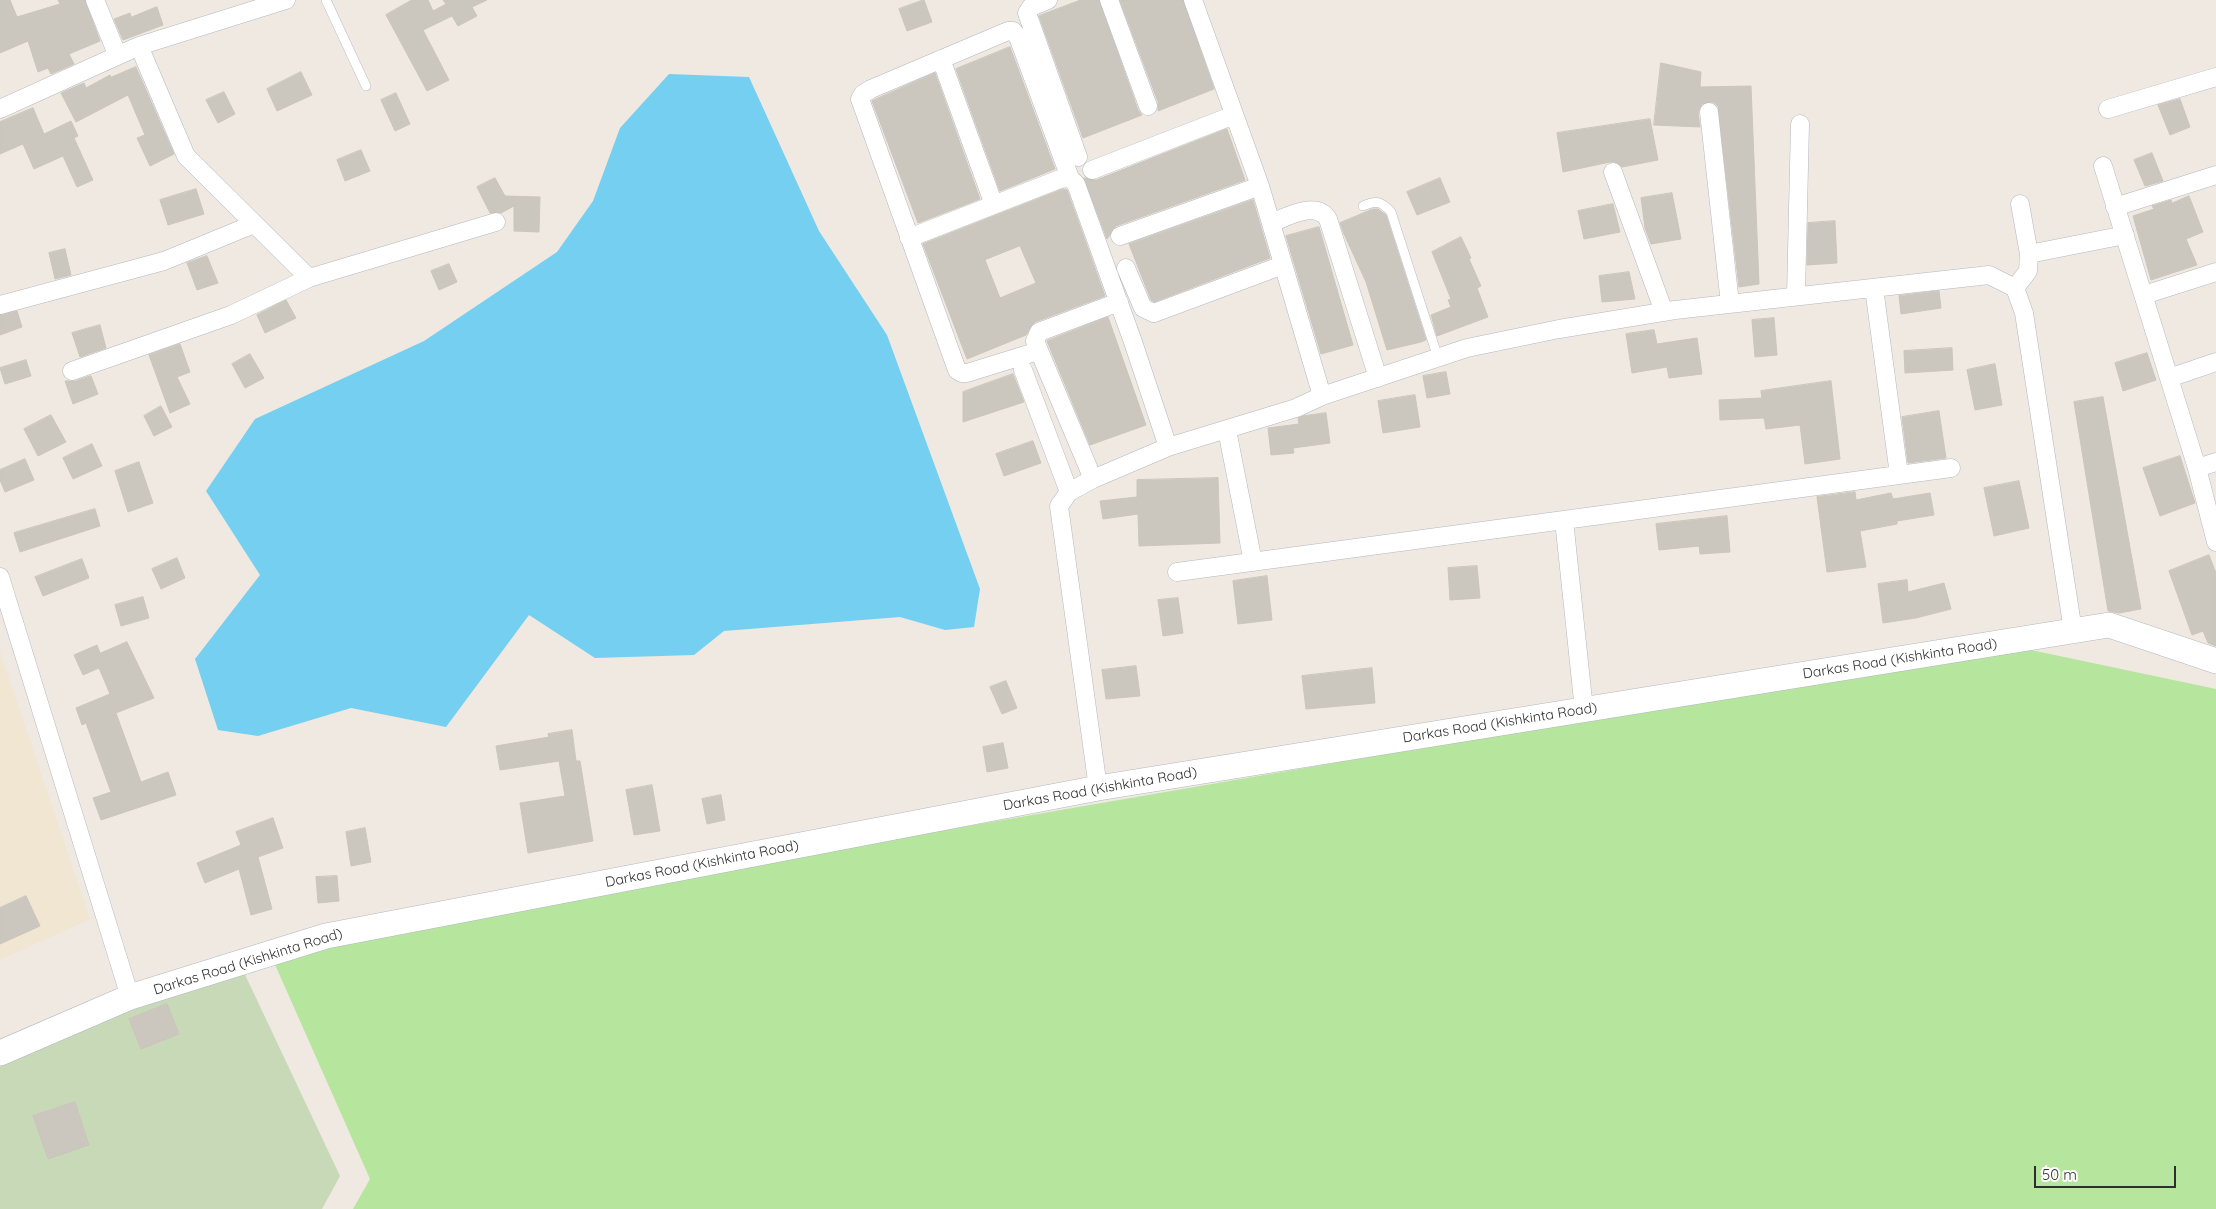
<!DOCTYPE html>
<html>
<head>
<meta charset="utf-8">
<style>
  body { margin:0 }
  #map { position:relative; width:2216px; height:1209px; overflow:hidden; background:#efe9e1; font-family:Quicksand,sans-serif }
  canvas { display:block }
  .scale { position:absolute; left:2034px; top:1166px; width:142px; height:22px; box-sizing:border-box; border:2px solid #2e2e2e; border-top:0; padding-left:6px; font-size:15px; line-height:18px; white-space:nowrap; color:#2e2e2e; -webkit-text-stroke:4px #fff; paint-order:stroke }
</style>
</head>
<body>
<div id="map">
<canvas width="2216" height="1209"></canvas>
<div class="scale">50 m</div>
</div>
<script>
const c = document.querySelector('canvas').getContext('2d');
c.lineJoin = 'round';
function fill(path, color) { c.fillStyle = color; c.fill(path, 'evenodd'); }
function strokePath(path, color, width, dash) { c.strokeStyle = color; c.lineWidth = width; c.lineCap = dash ? 'butt' : 'round'; c.setLineDash(dash || []); c.stroke(path); }
function label(font, color, halo, rows, align = 'center') {
  c.font = font + ' Quicksand,sans-serif'; c.lineWidth = 5; c.setLineDash([]); c.textBaseline = 'middle'; c.strokeStyle = halo; c.fillStyle = color; for (const [text, x, y, turn = 0] of rows) {
    c.save(); c.translate(x, y); c.rotate((+turn || 0) * Math.PI / 180); c.textAlign = isNaN(turn) ? turn : align; if (halo) c.strokeText(text, 0, 0); c.fillText(text, 0, 0); c.restore();
  }
}
fill(new Path2D(`
  M0,652L90,919L0,960Z`), '#f0e6d1');
fill(new Path2D(`
  M2012,646L2216,689V1209H353L370,1179L269,951L835,849Z`), '#b6e59e');
fill(new Path2D(`
  M240,964L340,1176L322,1209H0V1063Z`), '#c8d9b8');
fill(new Path2D(`
  M669,74L749,77L819,231L887,335L980,589L974,627L945,630L900,617L724,631L694,655L595,658L529,615L446,727L351,708L258,736L218,730L195,659L260,575L206,491L255,419L424,341L557,252L593,201L620,128Z`), '#75cff0');
const building = new Path2D(`
  M0,0H10L17,17L60,4L58,0H85L100,41L69,54L74,64L51,74L48,68L38,72L28,41L0,53Z
  M412,0H428L433,11L446,4L443,0H487L472,7L477,16L458,26L452,16L423,30L449,80L427,91L386,15Z
  M924,0L932,22L907,31L899,9Z
  M1081,0H1099L1138,110L1142,115L1083,138L1039,16Z
  M1120,0H1183L1214,89L1158,111V102Z
  M157,7L163,25L123,40L114,19L130,13L131,17Z
  M1010,47L1055,169L1000,191L956,69Z
  M1661,63L1701,72L1700,87L1751,86L1759,284L1739,287L1718,106L1713,102L1702,104L1698,113L1700,127L1654,125Z
  M136,67L174,154L150,166L137,138L145,135L128,95L76,122L61,93L84,83L86,88L110,75L111,77Z
  M301,72L312,95L277,111L267,89Z
  M935,73L980,199L918,223L872,101Z
  M224,92L235,114L218,123L206,100Z
  M396,93L410,124L395,131L381,100Z
  M2180,99L2190,127L2170,135L2158,105Z
  M33,108L44,134L71,121L78,136L74,138L93,180L77,187L63,156L34,169L23,144L0,154V122Z
  M1650,119L1658,160L1622,167L1615,162H1610L1563,172L1557,133Z
  M1227,129L1245,180L1116,226L1107,239L1084,178L1096,180Z
  M361,150L370,171L345,181L337,160Z
  M2152,153L2163,181L2145,186L2134,160Z
  M495,178L505,196L540,197L539,232L514,231V206L501,213H490L477,187Z
  M1440,178L1450,202L1417,215L1407,192Z
  M196,189L204,214L168,225L160,200Z
  M1063,189L1067,190L1105,296L1035,322L1026,335L967,359L923,244ZM1020,246L1036,283L1000,298L985,260Z
  M1672,193L1681,239L1651,244L1645,228L1641,198Z
  M2189,196L2203,232L2186,239L2197,265L2151,280L2133,216L2154,209L2152,206L2171,200L2172,203Z
  M1253,200L1270,258L1154,302L1151,300L1129,244Z
  M1613,204L1620,232L1584,239L1578,211Z
  M1373,209H1378L1386,215L1426,340L1421,342L1387,350L1366,282L1344,234L1340,223Z
  M1835,221L1837,263L1807,265L1808,223Z
  M1319,227L1353,345L1321,354L1286,236Z
  M1461,237L1471,258L1469,259L1481,286L1477,288L1488,317L1437,336L1431,315L1451,307L1448,300L1451,299L1432,252Z
  M65,249L71,275L55,279L49,253Z
  M207,256L218,283L197,290L187,263Z
  M449,264L457,282L439,290L431,271Z
  M1629,272L1635,299L1602,302L1599,276Z
  M1939,291L1941,308L1901,314L1899,296Z
  M286,300L296,318L265,333L257,315Z
  M17,311L22,327L0,335V315Z
  M1108,317L1146,425L1090,445L1047,341Z
  M1774,318L1777,355L1755,357L1752,320Z
  M100,325L106,348L80,357L72,333Z
  M1654,330L1657,344L1697,338L1702,374L1669,378L1667,367L1632,373L1626,334Z
  M180,344L190,372L177,377L190,404L170,413L149,355Z
  M1952,348L1953,370L1905,373L1904,351Z
  M2147,353L2156,380L2123,391L2115,363Z
  M250,354L264,378L245,388L232,364Z
  M26,360L31,376L5,384L0,368Z
  M1995,364L2002,405L1975,410L1967,370Z
  M1446,372L1450,394L1427,398L1423,376Z
  M1013,374L1024,402L963,422V392Z
  M91,376L98,394L73,404L65,381H75Z
  M1831,381L1840,459L1805,464L1800,425L1766,429L1764,418L1720,420L1719,400L1762,398L1761,391Z
  M1415,395L1420,427L1383,433L1378,401Z
  M2103,397L2141,609L2119,613L2108,611L2074,402Z
  M161,406L172,427L154,436L144,416Z
  M1939,411L1946,458L1908,463L1902,417Z
  M1326,413L1330,443L1293,448L1294,453L1271,455L1268,428L1299,424L1298,418L1303,416Z
  M51,415L66,442L38,456L24,429Z
  M1033,441L1041,463L1004,476L996,454Z
  M92,444L102,466L73,479L63,458Z
  M2180,456L2195,503L2160,516L2143,468Z
  M25,459L34,480L5,492L0,480V470Z
  M139,462L153,503L128,512L115,471Z
  M1218,478L1220,543L1139,546L1138,514L1103,519L1100,501L1137,497V480Z
  M2019,481L2029,528L1994,536L1984,488Z
  M1855,492L1856,500L1891,493L1893,499L1930,493L1934,515L1897,521V524L1860,531L1866,567L1827,572L1817,497Z
  M95,509L100,526L20,552L14,533Z
  M1727,516L1730,552L1700,554L1699,546L1659,550L1656,524Z
  M2209,555L2216,573V646L2208,643L2203,631L2192,635L2169,571Z
  M177,558L185,578L161,589L152,569Z
  M82,559L89,578L43,596L35,577Z
  M1477,566L1480,598L1450,600L1448,568Z
  M1267,576L1272,620L1238,624L1233,581Z
  M1907,580L1908,592L1944,583L1951,609L1916,618L1883,623L1878,584Z
  M143,597L149,618L121,626L115,605Z
  M1178,598L1183,633L1163,636L1158,600Z
  M127,642L154,698L116,713L141,782L168,772L176,795L101,820L93,798L111,792L86,723L82,725L76,708L110,694L99,668L83,675L74,655L97,645L100,653Z
  M1136,666L1140,696L1106,699L1102,670Z
  M1372,668L1375,703L1306,709L1302,676Z
  M1006,681L1017,708L1002,714L990,687Z
  M572,730L576,761H580L593,841L528,853L520,803L565,796L559,761L500,770L496,746L549,737L548,734Z
  M1003,743L1008,768L987,772L983,747Z
  M652,785L660,831L634,835L626,790Z
  M721,795L725,820L707,824L702,799Z
  M273,818L283,848L258,857L272,909L251,915L239,869L205,883L197,863L241,845L236,832Z
  M365,828L371,862L351,866L346,832Z
  M337,876L339,901L318,903L316,877Z
  M26,896L40,926L0,944V908Z
  M167,1004L179,1034L141,1049L129,1019Z
  M75,1102L89,1145L48,1159L33,1116Z`);
fill(building, '#cbc7bf');
strokePath(building, '#cbc5ba', 1);
const service = new Path2D(`
  M326,0L366,86
  M1363,206C1376,200 1381,201 1391,212L1438,358`);
const minor = new Path2D(`
  M95,0L117,54
  M1048,0L1031,7L1027,13L1078,157
  M1109,0L1148,106
  M1193,0L1260,186L1322,396
  M139,46L186,156L309,278L496,222
  M941,59L994,205
  M0,109L139,46L286,0
  M2108,109L2216,77
  M1709,112L1730,304
  M2103,166L2169,378L2216,362
  M1092,170L1234,115
  M1613,172L1664,312
  M2115,207L2216,175
  M1271,223C1287,217 1316,200 1328,219L1378,378
  M1120,236L1260,186
  M909,238L1060,179L1070,178L1076,184L1133,342L1168,447
  M2029,254L2125,235
  M1126,268L1143,308L1154,313L1283,265
  M1874,288L1899,475
  M2015,288L2028,271L2029,254L2020,204
  M2144,295L2216,272
  M1796,296L1800,124
  M0,305L164,261L254,224
  M1038,351L967,373H962L957,370L860,99L863,94L871,89L1008,31H1013L1018,37L1070,178
  M1023,370L1069,492
  M72,371L231,315L309,278
  M2169,378L2197,468L2216,462
  M1227,430L1253,562
  M2197,468L2216,542
  M1093,479L1035,341L1039,332L1119,302
  M1564,520L1584,710
  M1177,572L1951,468
  M0,577L130,997
  M1098,788L1059,506L1069,492L1093,479L1168,447L1296,408L1322,396L1467,348L1559,329L1675,310L1989,275L2015,288L2024,313L2073,631`);
const secondary = new Path2D(`
  M0,1053L130,997L326,936L1098,788L2109,625L2216,661`);
strokePath(service, '#b4b7c1', 10);
strokePath(minor, '#b4b7c1', 19);
strokePath(secondary, '#b4b7c1', 26);
strokePath(service, '#fff', 9);
strokePath(minor, '#fff', 18);
strokePath(secondary, '#fff', 25);
label('14px', '#2e2e2e', '#fff', [
  ["Darkas Road (Kishkinta Road)",1900,659,-9],
  ["Darkas Road (Kishkinta Road)",1500,723,-9],
  ["Darkas Road (Kishkinta Road)",1100,789,-10],
  ["Darkas Road (Kishkinta Road)",702,864,-11],
  ["Darkas Road (Kishkinta Road)",248,962,-17]
]);
</script>
</body>
</html>
